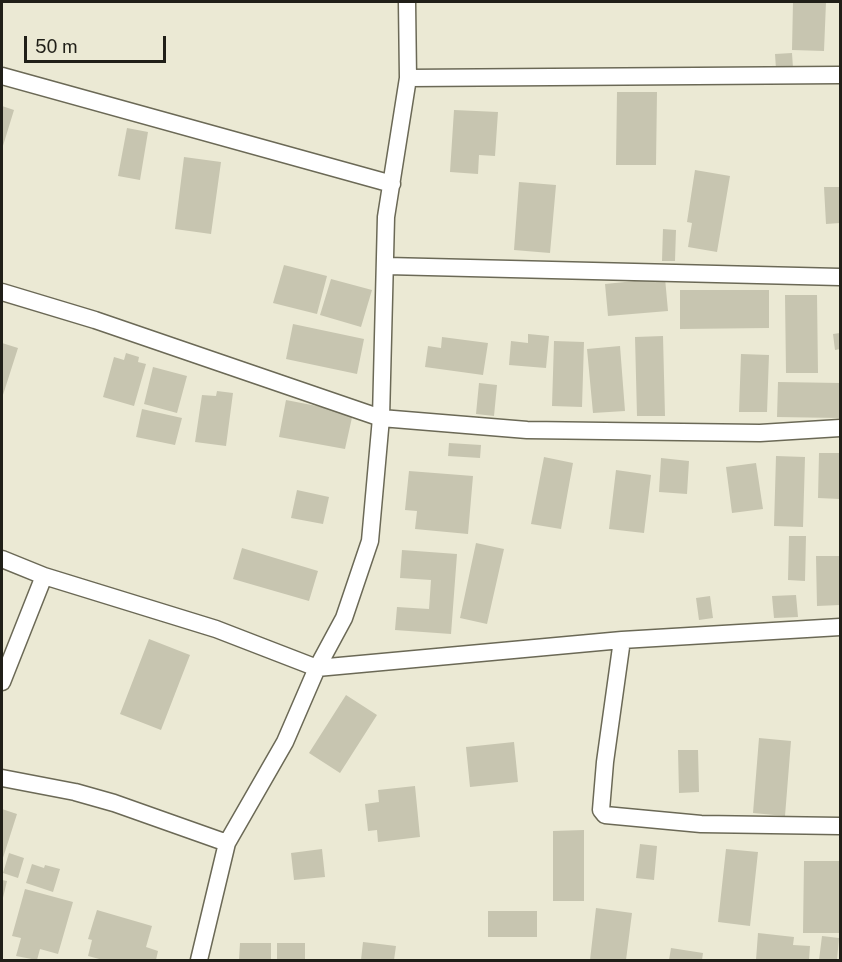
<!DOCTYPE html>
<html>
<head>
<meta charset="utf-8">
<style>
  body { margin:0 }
  #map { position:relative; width:842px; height:962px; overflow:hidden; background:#ebe9d4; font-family:"Public Sans",sans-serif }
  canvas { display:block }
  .frame { position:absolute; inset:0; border:3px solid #201f18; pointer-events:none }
  .scale { position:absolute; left:24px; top:36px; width:142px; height:27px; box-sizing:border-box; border:3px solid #201f18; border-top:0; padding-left:8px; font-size:18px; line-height:21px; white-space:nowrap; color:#201f18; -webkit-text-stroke:4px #ebe9d4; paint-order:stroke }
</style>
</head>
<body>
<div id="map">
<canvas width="842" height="962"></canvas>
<div class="frame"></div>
<div class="scale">50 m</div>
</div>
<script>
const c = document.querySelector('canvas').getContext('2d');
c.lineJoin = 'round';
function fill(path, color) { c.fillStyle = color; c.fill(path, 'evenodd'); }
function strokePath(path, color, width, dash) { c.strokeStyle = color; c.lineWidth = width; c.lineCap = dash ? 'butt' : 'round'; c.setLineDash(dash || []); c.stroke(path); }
fill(new Path2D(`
  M793,2H826L824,51L792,50Z
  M792,53L793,68L776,69L775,54Z
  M617,92H657L656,165H616Z
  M2,106L14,110L2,149Z
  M454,110L498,112L495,156L479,155L478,174L450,172Z
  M127,128L148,132L140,180L118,176Z
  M184,157L221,162L211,234L175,229Z
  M695,170L730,176L717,252L688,247L692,223L687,222Z
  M519,182L556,185L550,253L514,250Z
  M824,187H840V223L826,224Z
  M663,229L676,230L675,261H662Z
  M284,265L327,276L317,314L273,303Z
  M665,278L668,311L608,316L605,284Z
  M331,279L372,290L361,327L320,315Z
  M680,290H769V328L680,329Z
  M785,295H817L818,373H786Z
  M293,324L364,339L357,374L286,359Z
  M840,333V349L835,350L833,334Z
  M528,334L549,336L546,368L509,365L511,341L528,343Z
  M663,336L665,416H637L635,337Z
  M442,337L488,343L483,375L425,367L428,346L441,348Z
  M554,341L584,342L582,407L552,406Z
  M2,343L18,348L2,398Z
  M620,346L625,411L593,413L587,349Z
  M126,353L139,357L138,362L146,364L134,406L103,397L114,357L124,360Z
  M741,354L769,355L767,412H739Z
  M153,367L187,376L177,413L144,404Z
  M778,382L840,383V418L777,417Z
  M479,383L497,385L494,416L476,414Z
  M217,391L233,393L226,446L195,442L202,395L216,396Z
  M286,400L353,413L345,449L279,437Z
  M142,409L182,418L175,445L136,437Z
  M449,443L481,445L480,458L448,456Z
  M819,453H840V499L818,498Z
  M776,456L805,457L803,527L774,526Z
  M544,457L573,463L561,529L531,524Z
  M661,458L689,461L687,494L659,492Z
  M756,463L763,509L732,513L726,467Z
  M616,470L651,475L644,533L609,529Z
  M409,471L473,476L468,534L415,529L417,511L405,510Z
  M297,490L329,497L323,524L291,518Z
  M789,536H806L805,581L788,580Z
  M476,543L504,549L487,624L460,618Z
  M242,548L318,571L309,601L233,579Z
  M402,550L457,554L451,634L395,630L397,607L429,609L431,580L400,578Z
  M816,556H840V605L817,606Z
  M796,595L798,617L774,618L772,596Z
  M710,596L713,618L699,620L696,598Z
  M149,639L190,655L161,730L120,714Z
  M346,695L377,715L340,773L309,753Z
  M759,738L791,741L785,816L753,813Z
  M514,742L518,782L470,787L466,747Z
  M678,750H698L699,792L679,793Z
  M415,786L420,837L378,842L377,830L368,831L365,804L379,802L378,790Z
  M2,809L17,814L2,861Z
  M584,830V901H553V831Z
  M640,844L657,846L654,880L636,878Z
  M322,849L325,877L294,880L291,853Z
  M726,849L758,852L750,926L718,922Z
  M9,853L24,858L18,878L3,873Z
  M804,861H840L839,933H803Z
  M32,864L44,868L45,865L60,869L53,892L26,883Z
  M2,880L7,881L2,902Z
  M25,889L73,902L58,954L40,949L37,960L16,956L21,938L12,936Z
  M596,908L632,913L626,960H590Z
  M97,910L152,926L146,947L158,951L156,960H103L88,956L92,940L88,939Z
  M488,911H537V937H488Z
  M758,933L794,937L793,945L810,946L809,960H756Z
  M822,936L839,938L837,960H819Z
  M363,942L396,946L394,960H361Z
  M240,943H271V960H239Z
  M277,943H305V960H277Z
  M671,948L703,953L702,960H669Z`), '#c7c5b0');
const street = new Path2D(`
  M2,76L392,184
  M408,78L840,75
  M387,266L840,277
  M2,292L95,320L381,418L527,430L760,433L840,428
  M2,559L44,576L216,629L317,668L622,640L840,627
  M622,640L605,762L601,810L605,815L701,824L840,826
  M2,682L44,576
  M2,778L75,792L114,803L227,843
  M199,960L227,843L285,742L317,668L344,618L370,541L381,418L386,217L408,78L407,2`);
strokePath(street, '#6b6956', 19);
strokePath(street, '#fff', 16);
</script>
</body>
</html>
